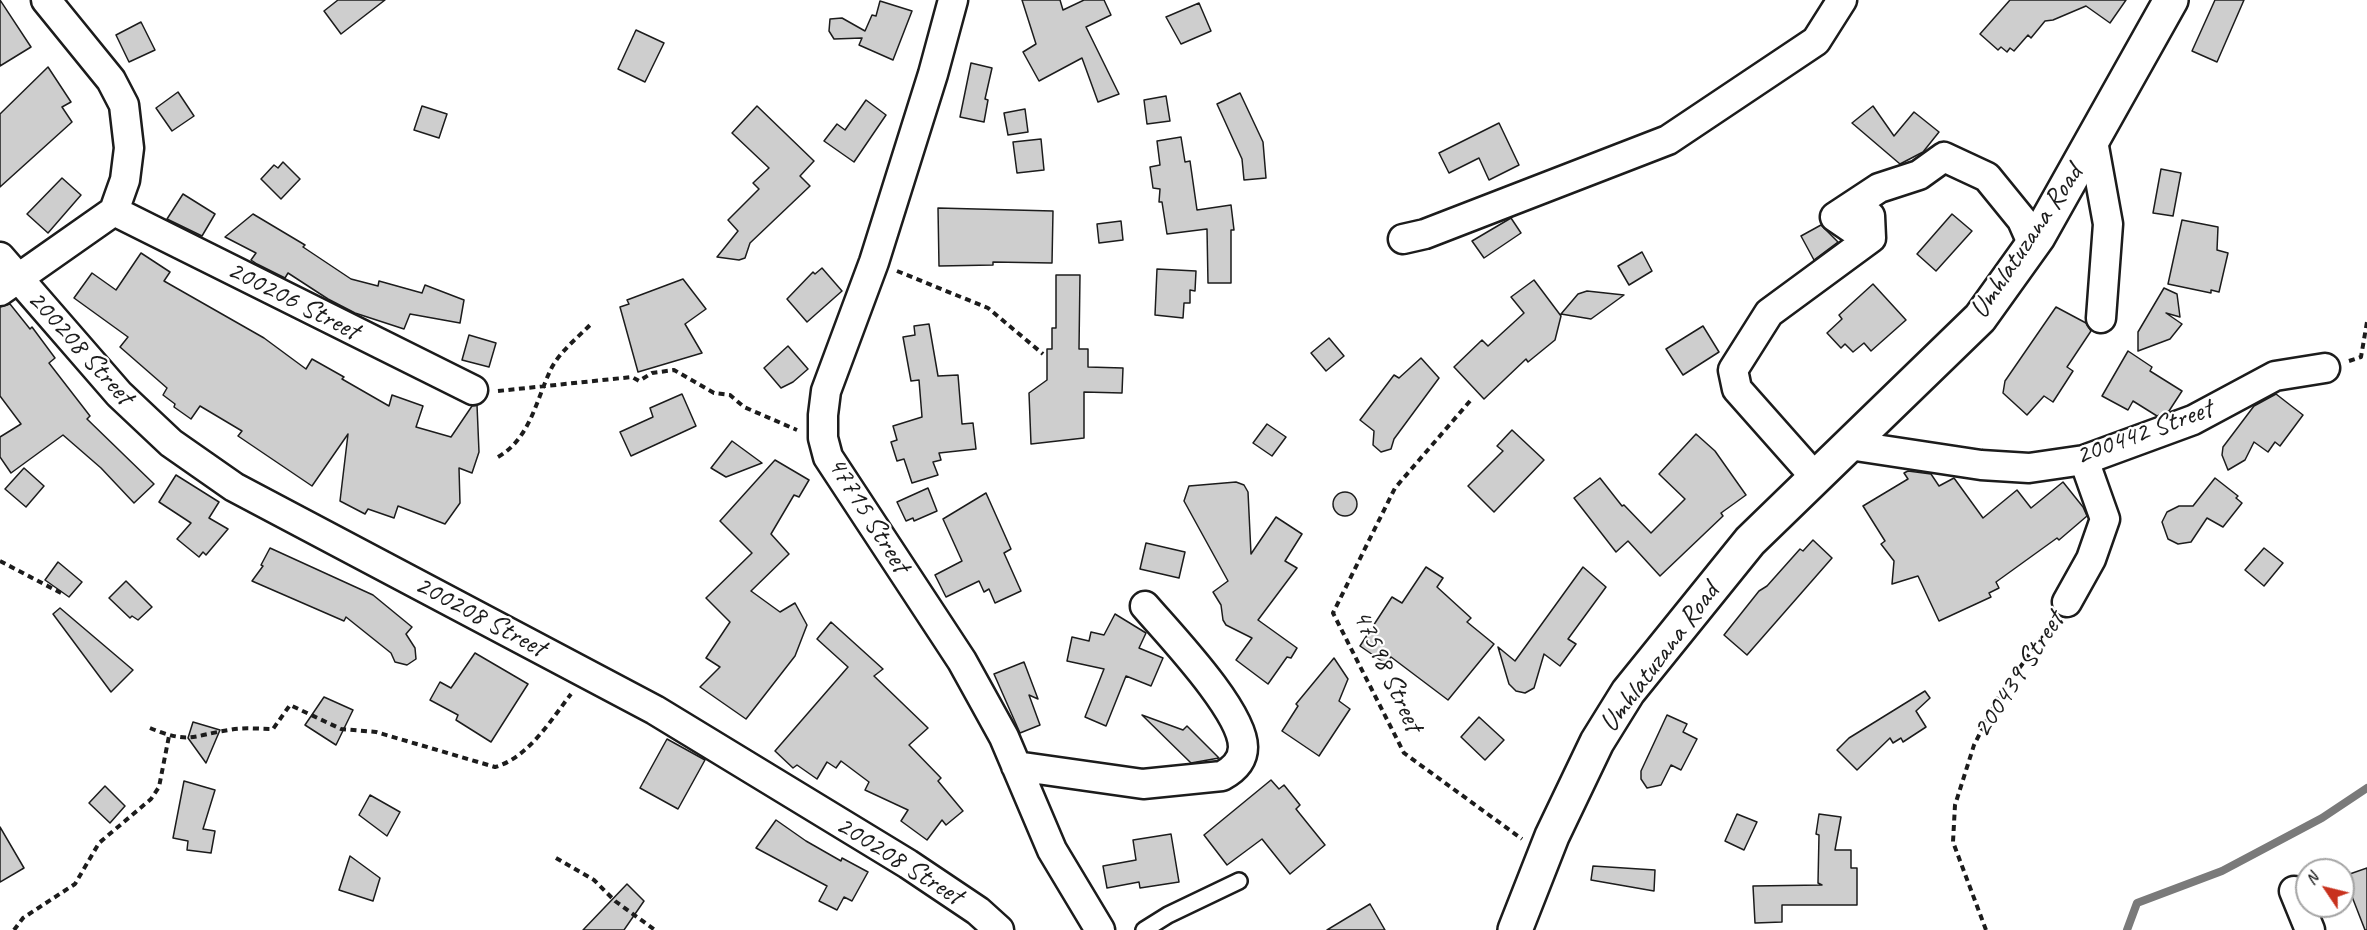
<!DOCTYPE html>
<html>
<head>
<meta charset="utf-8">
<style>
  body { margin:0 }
  #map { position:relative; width:2367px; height:930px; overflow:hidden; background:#fff; font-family:Caveat,sans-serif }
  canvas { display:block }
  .north { position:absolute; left:2295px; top:858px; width:60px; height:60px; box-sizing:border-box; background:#fff; border:2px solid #a4a4a4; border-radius:50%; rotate:305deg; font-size:16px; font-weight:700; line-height:24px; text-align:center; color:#1c1c1c }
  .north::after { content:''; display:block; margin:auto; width:21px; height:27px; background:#c8321e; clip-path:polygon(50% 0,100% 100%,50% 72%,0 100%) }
</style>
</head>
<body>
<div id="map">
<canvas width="2367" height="930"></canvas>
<div class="north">N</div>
</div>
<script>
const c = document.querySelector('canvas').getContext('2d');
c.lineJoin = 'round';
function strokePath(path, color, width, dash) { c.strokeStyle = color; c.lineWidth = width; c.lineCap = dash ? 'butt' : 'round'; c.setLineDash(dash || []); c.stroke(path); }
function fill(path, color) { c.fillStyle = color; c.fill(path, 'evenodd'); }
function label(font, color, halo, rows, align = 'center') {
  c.font = font + ' Caveat,sans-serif'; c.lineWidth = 4.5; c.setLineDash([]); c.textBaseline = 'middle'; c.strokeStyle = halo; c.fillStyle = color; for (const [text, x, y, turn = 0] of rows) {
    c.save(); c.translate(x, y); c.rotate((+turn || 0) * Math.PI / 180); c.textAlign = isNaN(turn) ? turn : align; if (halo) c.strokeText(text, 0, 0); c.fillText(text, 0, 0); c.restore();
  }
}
strokePath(new Path2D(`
  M2127,930L2137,903L2222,871L2322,818L2367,788`), '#7a7a7a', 8);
const building = new Path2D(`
  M0,0L31,47L0,66Z
  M338,0H385L341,34L324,11Z
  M1022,0H1060L1063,10L1084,0H1104L1111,15L1086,27L1119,94L1098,102L1082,58L1039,81L1023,52L1036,44Z
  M2010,0H2126L2110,23L2086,6L2053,20L2045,21L2031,38L2028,35L2014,51L2010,48L2007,52L2001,47L1998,50L1980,34Z
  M2215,0H2244L2217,62L2192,51Z
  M880,1L912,11L893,60L859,45L862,38L834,39L829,31L830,19L842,18L865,31L872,15L876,16Z
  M1199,3L1211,31L1181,44L1166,17Z
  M141,22L155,50L129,62L116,35Z
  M636,30L664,43L645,82L618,69Z
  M971,63L992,68L985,99L988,100L984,122L960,117Z
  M48,67L71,102L62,107L72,122L0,187V114Z
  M178,92L194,116L172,131L156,108Z
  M1240,93L1263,142L1266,178L1244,180L1242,159L1217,104Z
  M1166,96L1170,121L1147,124L1144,100Z
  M866,100L886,115L854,162L824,141L837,124L845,130Z
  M422,106L447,114L439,138L414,130Z
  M757,106L814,161L800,176L810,186L750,243L745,258L739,260L717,257L738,231L728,220L759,189L753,183L769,168L732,133Z
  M1873,106L1894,136L1914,112L1939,132L1923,152L1900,164L1852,123Z
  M1025,109L1028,132L1008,135L1004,113Z
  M1499,123L1519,165L1489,180L1479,158L1449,173L1439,153Z
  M1181,137L1185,162L1190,161L1197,210L1231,205L1234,230H1231V283H1208L1207,229L1167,234L1162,202H1159L1160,189L1153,188L1150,167L1160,165L1157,141Z
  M1041,139L1044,170L1017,173L1013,142Z
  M283,162L300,179L281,199L261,179L274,165L278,168Z
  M2161,169L2181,173L2173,216L2153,213Z
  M62,178L81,195L48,233L27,214Z
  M183,194L215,214L202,236L167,219Z
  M938,208L1053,211L1052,263L993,262V265L939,266Z
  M253,214L305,245L303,247L351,279L378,286L379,281L422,293L425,285L464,300L460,323L410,314L404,329L355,313L328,299L288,273L285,278L257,264L251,260L256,253L225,237Z
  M1952,214L1972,231L1936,271L1917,254Z
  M1511,218L1521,233L1484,258L1472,241Z
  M2182,220L2218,227L2217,250L2228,253L2219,292L2211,290V293L2168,284Z
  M1121,221L1123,240L1099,243L1097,224Z
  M1821,225L1838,242L1814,260L1801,236Z
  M1642,252L1652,271L1629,285L1618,266Z
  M141,253L170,272L164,281L264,338L306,369L312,359L344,377L342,379L389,406L392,395L423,406L416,427L451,437L472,406L477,405L479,452L472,473L459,468L460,503L445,524L398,506L394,518L368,509L365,514L340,501L348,434L312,486L238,436L242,431L200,406L191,419L174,407L175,404L163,395L167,388L120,347L128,337L74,298L92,273L116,290Z
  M822,268L842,291L807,322L787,299L813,272L815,274Z
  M1157,269L1196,271L1195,291L1190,290V303H1184L1183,318L1155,315Z
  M1056,275H1080L1079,349H1088V367L1123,368L1122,393L1084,392V438L1031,444L1029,393L1047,380V349H1052V328H1056Z
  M683,279L706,309L685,324L702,353L638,372L620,307L629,304L627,300Z
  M1534,280L1561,316L1555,340L1528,362L1526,359L1484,399L1454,367L1482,340L1488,346L1524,313L1511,297Z
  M1873,284L1906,320L1871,351L1864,343L1853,352L1845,344L1841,348L1827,333L1842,319L1839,315Z
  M2164,288L2177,294L2180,317L2166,313L2182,324L2170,339L2138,351V332Z
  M1587,291L1624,295L1591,319L1561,314L1578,294Z
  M10,304L30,329L32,327L55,358L49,363L90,416L87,419L154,484L134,503L101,468L63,435L11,473L0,457V437L21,424L0,396V307Z
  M2056,307L2086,323L2091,331L2067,367L2073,371L2053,402L2044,396L2027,415L2003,393L2005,381Z
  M929,324L938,376L958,375L962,424L973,423L976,449L939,453L941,460L933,462L938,475L912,483L904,459L897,461L891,442L897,440L893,426L922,417L919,380L911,381L903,337L915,335L914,326Z
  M1703,326L1719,352L1683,375L1666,349Z
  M469,335L496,343L489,367L462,360Z
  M1329,338L1344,356L1326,371L1311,353Z
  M788,346L808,369L793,382L781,388L764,368Z
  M2128,351L2152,367L2150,371L2182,391L2169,411L2157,416L2133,401L2128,410L2102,396Z
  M1421,358L1439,378L1394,439L1391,449L1381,452L1373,445L1374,431L1360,420L1394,375L1399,378Z
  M682,394L696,426L631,456L620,432L653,417L650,408Z
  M2276,394L2303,415L2280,446L2275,442L2268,452L2254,442L2245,460L2228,470L2222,455L2223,447L2254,406Z
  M1267,424L1286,437L1272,456L1253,443Z
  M1512,430L1544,460L1494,512L1468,486L1503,451L1497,446Z
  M1696,434L1715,451L1746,495L1721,513L1723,516L1660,576L1628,541L1616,552L1574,498L1600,478L1622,506L1624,505L1651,533L1685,499L1659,474Z
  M732,441L762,463L726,477L711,468Z
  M775,460L809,480L799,497L794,495L771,534L789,554L751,591L780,612L795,603L807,625L795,656L746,719L700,687L720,667L706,658L730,622L706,598L752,553L720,521Z
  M24,468L44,486L26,507L5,489Z
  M1908,471L1931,474L1939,486L1954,478L1983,518L2017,490L2031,508L2063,482L2083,507L2087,516L2059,540L2057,538L1996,582L1999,588L1989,593L1991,597L1939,621L1918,576L1892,584L1894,561L1881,544L1885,541L1863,506L1908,479L1904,473Z
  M176,475L219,502L209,518L228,529L206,555L203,552L199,557L177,539L191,523L159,502Z
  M2215,478L2238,496L2236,498L2242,503L2223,527L2207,518L2191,542L2178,544L2168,539L2162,522L2167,512L2179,506H2193Z
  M1236,482L1244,485L1248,492L1251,554L1276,517L1302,534L1285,561L1297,568L1258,620L1297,648L1291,658L1287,657L1268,684L1236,660L1252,638L1226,625L1223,620L1221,605L1213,592L1228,581L1184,501L1189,486Z
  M928,488L937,511L914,521L913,518L906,521L897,502Z
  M1333 504a12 12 0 1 1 24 0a12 12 0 1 1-24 0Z
  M986,493L1011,549L1004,553L1021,591L995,603L989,589L984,592L979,581L946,597L935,575L962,561L943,519Z
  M1813,540L1832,558L1747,655L1724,635L1759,591L1767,586L1800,549L1803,551Z
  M1146,543L1185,552L1179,578L1140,569Z
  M270,548L373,595L412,627L406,634L415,648L416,659L407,665L395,662L391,653L346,617L344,621L252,581L263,566L261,565Z
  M2264,548L2283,563L2264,586L2245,570Z
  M58,562L82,582L69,597L45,580Z
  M1426,567L1443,578L1437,587L1471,618L1467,622L1494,644L1448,700L1391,657L1386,664L1360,646L1392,597L1402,603Z
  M1583,567L1606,587L1568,639L1576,644L1560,666L1544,654L1534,688L1525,693L1516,691L1509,684L1498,647L1515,661Z
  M126,581L152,607L138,620L132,616L130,618L109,598Z
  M60,608L133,670L111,692L53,614Z
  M1115,614L1146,633L1139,648L1163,658L1151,686L1126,676L1106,726L1085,717L1104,669L1067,661L1072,637L1089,641L1091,632L1104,635Z
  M831,622L883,669L874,676L928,728L909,745L941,778L938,781L963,811L946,825L942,820L927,840L901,821L908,810L865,790L869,782L841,761L836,768L827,762L817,779L797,765L793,768L775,751L848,667L817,639Z
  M475,653L528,684L491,742L456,720L458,715L430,700L440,682L451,688Z
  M1334,658L1348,679L1339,701L1350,709L1319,756L1282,731L1298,706L1296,704Z
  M1024,662L1038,699L1029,695L1040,725L1020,733L994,674Z
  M1925,691L1930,698L1916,711L1926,727L1903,742L1901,738L1893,743L1890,738L1857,770L1837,750L1849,738Z
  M324,697L353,710L336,745L305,725Z
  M1142,715L1183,730L1187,726L1219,758L1191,763Z
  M1667,715L1687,724L1683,732L1697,739L1681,770L1671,765L1661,785L1647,788L1641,779V771Z
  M1479,717L1504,740L1485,760L1461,737Z
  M193,722L220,730L206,763L188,738Z
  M667,739L705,760L678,809L640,788Z
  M1271,780L1279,789L1284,785L1300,805L1296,809L1325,845L1290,874L1262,839L1227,865L1204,835Z
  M184,781L215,790L203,829L215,831L211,853L187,850L188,841L173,838Z
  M105,786L125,806L110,823L89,803Z
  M370,795L400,812L387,836L359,815Z
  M1737,814L1757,822L1744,850L1725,841Z
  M1819,814L1841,817L1835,850H1851V868H1857V905H1782V922L1755,923L1753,886L1822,885L1818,883L1819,835L1816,834Z
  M776,820L806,841L841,861L842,858L868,872L852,901L844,897L837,910L819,901L827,886L756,848Z
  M0,827L24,868L0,882Z
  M1171,834L1179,882L1140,888L1139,882L1107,888L1103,866L1136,860L1133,840Z
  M350,856L380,878L373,901L339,890Z
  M1593,866L1655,870L1654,891L1591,880Z
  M2367,868V930H2365L2344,876Z
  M627,884L644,901L624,930H583Z
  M1370,904L1385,930H1327Z`);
fill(building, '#cecece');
strokePath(building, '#1c1c1c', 1.5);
const lane = new Path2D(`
  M1144,930L1168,915L1239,881`);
const street = new Path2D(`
  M953,0L933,74L874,262L826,391L823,415V438L828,457L962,661L1004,737L1052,850L1100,930
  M2093,141L2108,224L2101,318
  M114,211L473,390
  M1403,239L1425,234L1668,140L1816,41L1842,0
  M0,257L119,394L171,443L234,487L655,710L908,864L978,911L999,930
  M0,291L114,211L125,180L129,148L124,105L111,80L46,0
  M1849,445L1981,465L2029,468L2084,460L2193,420L2275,376L2325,368
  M1815,477L1737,389L1733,370L1769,313L1871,238L1870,216L1854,230L1835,217L1879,188L1919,175L1944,157L1987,177L2022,220L2033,245
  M2067,602L2091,559L2105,519L2084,460
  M1016,766L1143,784L1222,776C1233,770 1243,761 1243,747C1243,711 1169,634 1145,606
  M2294,891L2310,930`);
const secondary = new Path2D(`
  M1515,930L1552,836L1597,742L1628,692L1750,541L1980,318L2038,237L2171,0`);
strokePath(lane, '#1c1c1c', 20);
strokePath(street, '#1c1c1c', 33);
strokePath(secondary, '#1c1c1c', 38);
strokePath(new Path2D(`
  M897,271L988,308L1043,354
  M2349,361L2361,357L2367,322
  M498,391L632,377L639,381L652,373L674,370L714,393L730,395L744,407L797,430
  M1470,401L1395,488L1333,613L1404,753L1522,839
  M498,457C531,438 536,399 552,367C561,351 577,338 590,325
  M0,561L61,593
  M150,728C189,744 191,736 229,730C243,727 259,729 273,729L290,705L341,729L376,732L495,767C528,758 551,720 571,694
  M556,858L594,880L615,901L655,930
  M14,930L23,918L75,884L99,843L151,799L159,787L169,736
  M1986,930L1953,842L1955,805L1974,745L1998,698L2051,624`), '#1c1c1c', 4, [6, 4.5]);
strokePath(lane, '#fff', 15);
strokePath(street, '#fff', 28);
strokePath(secondary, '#fff', 33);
label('28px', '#1c1c1c', '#fff', [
  ["Umhlatuzana Road",2027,242,-56],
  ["200206 Street",293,301,27],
  ["200208 Street",80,348,48],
  ["200442 Street",2144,433,-20],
  ["47715 Street",868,515,58],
  ["200208 Street",480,617,28],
  ["Umhlatuzana Road",1660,658,-53],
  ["47598 Street",1387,671,65],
  ["200439 Street",2019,675,-57],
  ["200208 Street",899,861,32]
]);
</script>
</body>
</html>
